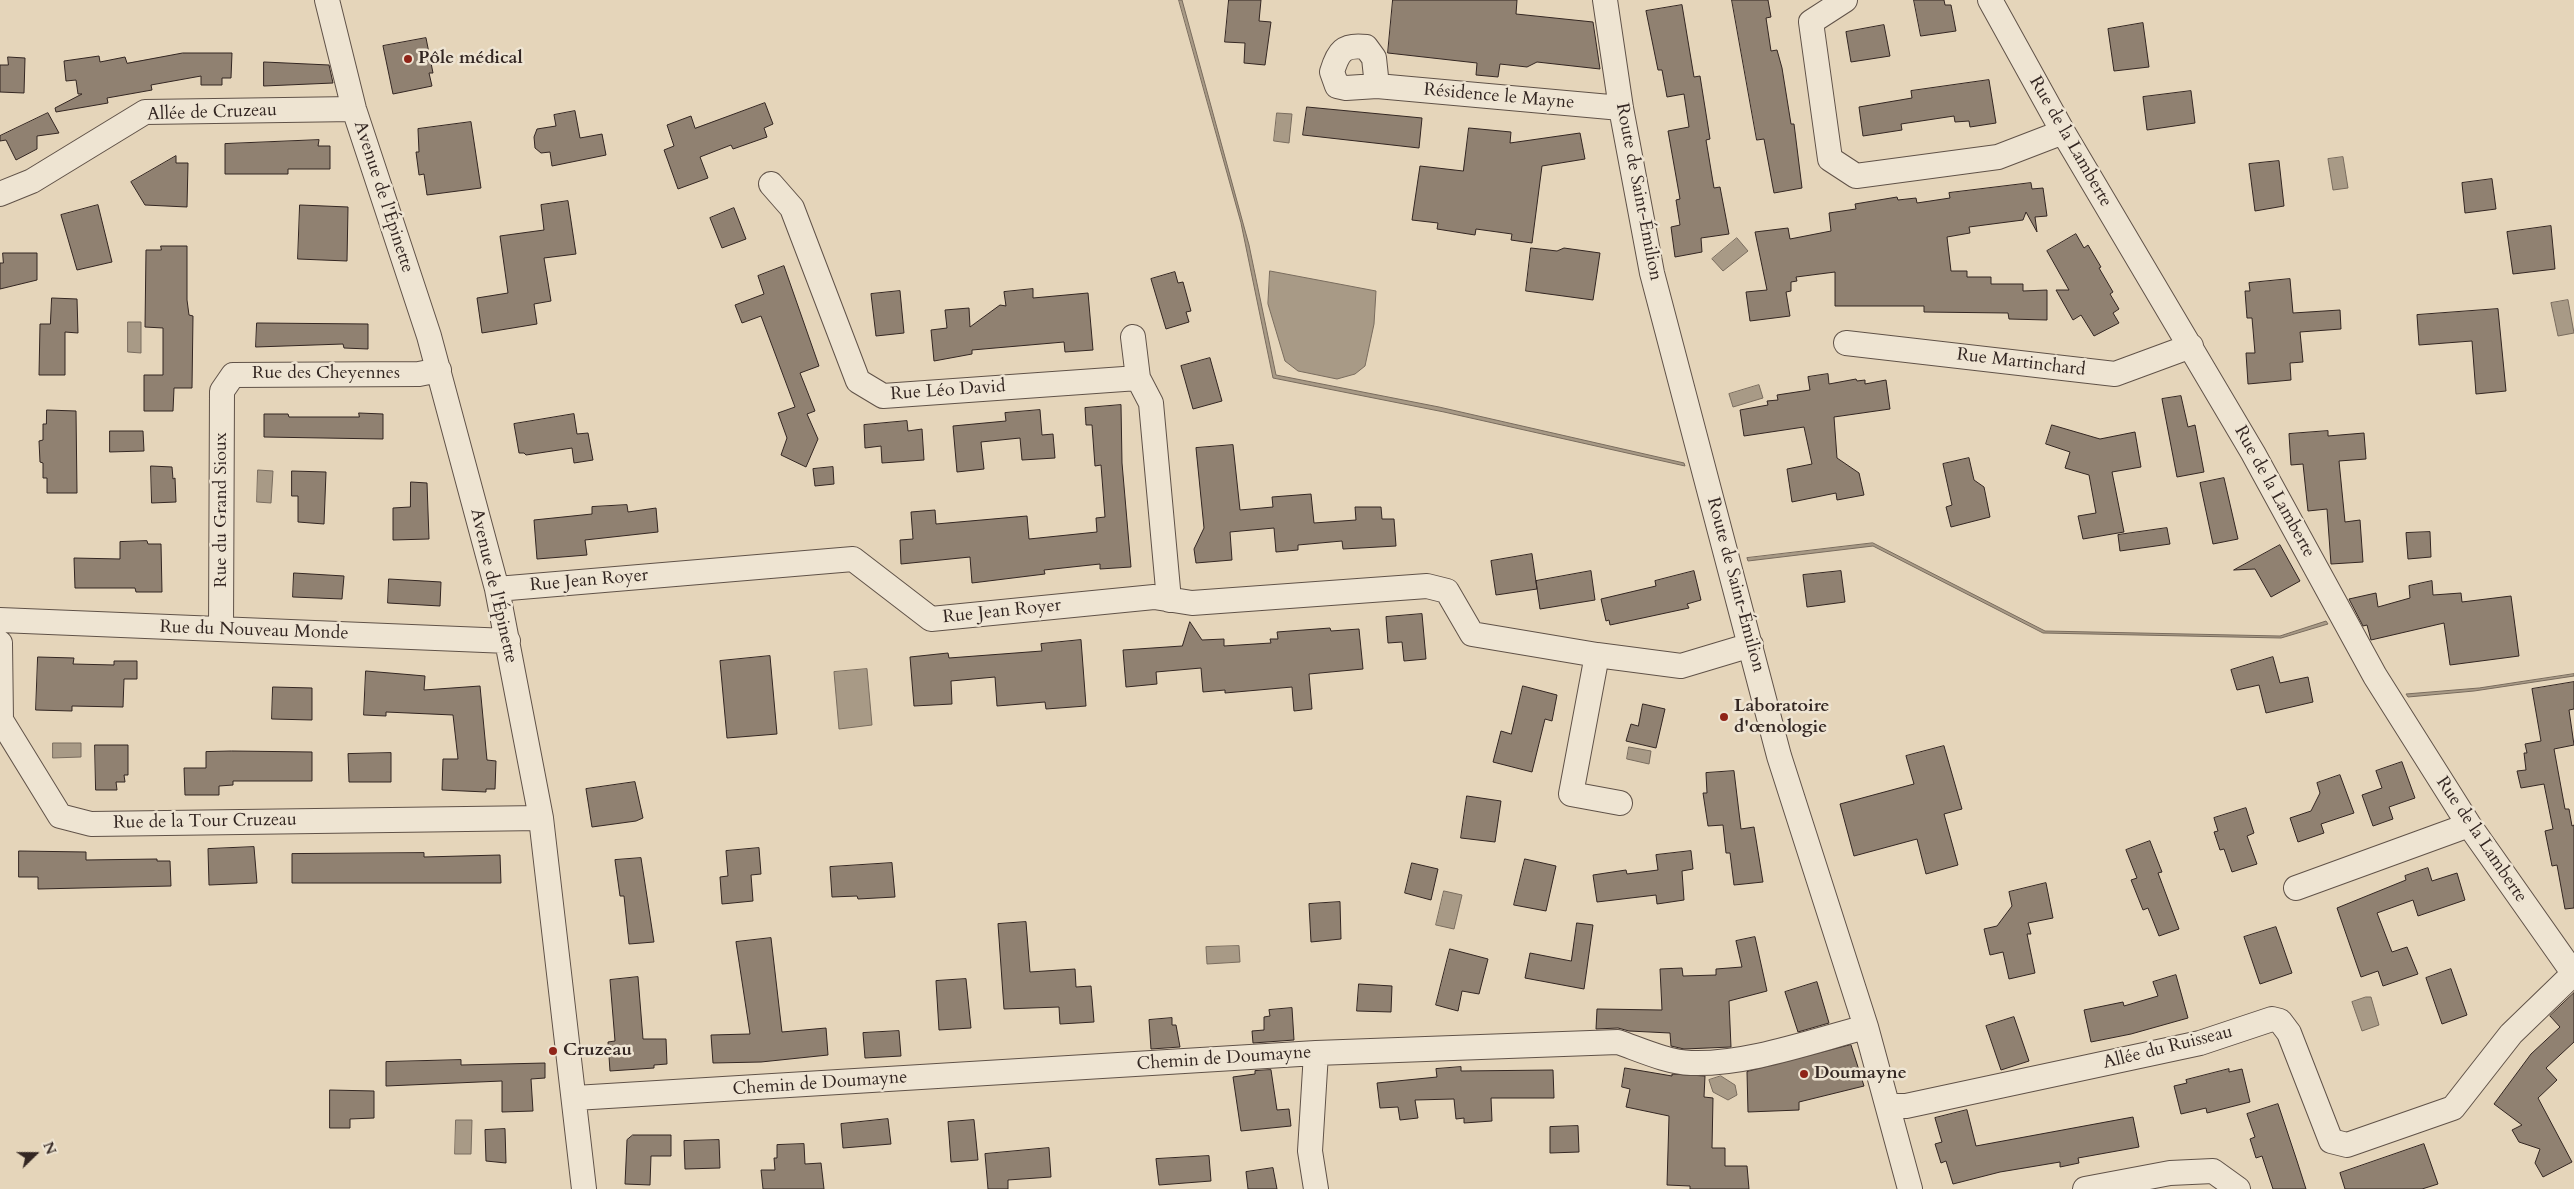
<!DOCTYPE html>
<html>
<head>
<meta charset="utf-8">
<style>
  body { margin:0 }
  #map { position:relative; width:2574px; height:1189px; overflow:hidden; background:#e5d5ba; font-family:Cardo,serif }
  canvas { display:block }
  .north { position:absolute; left:10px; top:1129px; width:50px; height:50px; -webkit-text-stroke:4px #eee4d2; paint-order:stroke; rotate:68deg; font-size:14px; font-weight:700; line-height:20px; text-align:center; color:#332622 }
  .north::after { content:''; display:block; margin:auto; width:18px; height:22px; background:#332622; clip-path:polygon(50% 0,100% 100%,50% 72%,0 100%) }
</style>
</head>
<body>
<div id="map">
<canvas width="2574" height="1189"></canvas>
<div class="north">N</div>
</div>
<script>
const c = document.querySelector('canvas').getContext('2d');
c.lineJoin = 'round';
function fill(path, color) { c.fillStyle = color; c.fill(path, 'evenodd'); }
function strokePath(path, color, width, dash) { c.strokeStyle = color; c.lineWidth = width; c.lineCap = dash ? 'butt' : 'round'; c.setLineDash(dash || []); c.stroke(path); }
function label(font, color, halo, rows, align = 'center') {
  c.font = font + ' Cardo,serif'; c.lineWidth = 5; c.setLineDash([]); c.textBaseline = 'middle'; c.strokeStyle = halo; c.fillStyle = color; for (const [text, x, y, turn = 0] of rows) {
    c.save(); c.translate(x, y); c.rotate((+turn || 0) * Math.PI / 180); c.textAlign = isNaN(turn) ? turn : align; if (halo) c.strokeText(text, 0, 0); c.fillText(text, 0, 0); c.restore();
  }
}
const water = new Path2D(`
  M1179,0H1182L1249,245L1276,375L1439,407L1684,463L1685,466L1444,412L1273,378L1241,223Z
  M1277,113L1292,114L1289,143L1274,141Z
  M2343,157L2348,188L2333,190L2328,159Z
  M1737,238L1748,251L1723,271L1712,259Z
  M1270,271L1376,291L1374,324L1365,366L1355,374L1337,379L1298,371L1285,361L1268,304Z
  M2568,300L2574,333L2558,336L2551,303Z
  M128,322H141V353L128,352Z
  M1759,385L1763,398L1733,407L1729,394Z
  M258,470L273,471L271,503L257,502Z
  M1873,543L2045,631L2280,636L2326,621L2328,624L2281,638L2043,633L1873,546L1748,561L1747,558Z
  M867,669L872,725L839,729L834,672Z
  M2574,674V676L2474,691L2408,697L2406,694L2479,688Z
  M53,743H81V757L53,758Z
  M1629,747L1651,751L1649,764L1627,759Z
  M1444,891L1462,895L1454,929L1436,925Z
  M1239,946L1240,962L1207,964L1206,947Z
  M2366,997H2371L2379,1025L2362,1031L2352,1002Z
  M1721,1076L1735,1085L1737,1095L1728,1100L1713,1092L1709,1080Z
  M456,1120H472L471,1154H455Z`);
fill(water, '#a89a86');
strokePath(water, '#796c5e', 1);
const building = new Path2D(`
  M1229,0H1261L1259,21L1271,22L1265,65L1244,63L1245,43L1225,42Z
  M1393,0H1517L1516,14L1593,22L1600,69L1537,62L1527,67L1500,64L1498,77L1476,75L1477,63L1388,53Z
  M1732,0H1768L1771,17L1766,18L1771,51L1777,50L1782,68L1791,124H1794L1802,188L1774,193L1764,139L1757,140Z
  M1914,0H1944L1945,5H1951L1956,31L1921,36Z
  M1682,5L1694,77L1700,76L1710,139L1706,140L1714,188L1720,187L1729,234L1701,238L1702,252L1675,257L1671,227L1680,225L1676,200L1680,199L1668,131L1689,127L1684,94L1667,97L1662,70H1658L1646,11Z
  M2143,23L2149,67L2114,71L2108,29Z
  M1884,25L1890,56L1851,62L1846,32Z
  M426,38L433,73H429L432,86L393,94L383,46Z
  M183,53H232L231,78H222V85H201V76L151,85L152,90L107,98L108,103L56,112L55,108L82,94H78L76,80L66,81L64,61L99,56L100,62L125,57L127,63Z
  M8,57L25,58L24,93L0,92V65H8Z
  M264,62L329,65L333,83L264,86Z
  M1989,80L1996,123L1970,127L1969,121L1955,122L1954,116L1901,124L1902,130L1863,136L1859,107L1912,98L1911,91Z
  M2191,91L2195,123L2147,130L2143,97Z
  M765,103L773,124L764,128L767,137L733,149L731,145L700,157L708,178L678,189L664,150L674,146L667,125L691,116L695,128Z
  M1307,107L1422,118L1419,148L1303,135Z
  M575,111L580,138L602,134L606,155L552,166L550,152L541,153L535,148L534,137L537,129L556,126L554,115Z
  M48,113L59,133L37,136V149L16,160L6,140L0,141V136Z
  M471,122L481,188L427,195L424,174L419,175L416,152H419L418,129Z
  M1469,128L1511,132L1510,143L1580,133L1585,159L1542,166L1532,243L1511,240L1512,234L1476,229L1475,235L1437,229L1438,223L1412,220L1420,166L1463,171Z
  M319,140L318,146H330V169H288V174H225V144Z
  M176,156V163H188L187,207L145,205L131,182Z
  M2279,161L2284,206L2255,211L2249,164Z
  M2492,179L2496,209L2465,213L2462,183Z
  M2031,183L2032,189L2043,188L2047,216L2035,217L2037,232L2026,212L2023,220L1969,227L1970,233L1947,237L1951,271H1967V277H1991V284H2023V291L2047,290V320L2009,319L2008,313L1924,312V306H1835V272L1796,277L1797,281L1791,282V291L1786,292L1790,316L1750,321L1746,292L1767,290L1755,232L1788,228L1790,239L1831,231L1829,213L1856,209L1855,204L1897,197L1898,200L1916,198L1917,203L1950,198L1949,193Z
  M568,201L576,254L544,258L551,301L534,304L537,324L482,333L477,298L508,293L500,236L544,230L541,205Z
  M98,205L112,262L77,270L61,215Z
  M300,205L348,207L347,261L298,259Z
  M734,208L746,239L722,248L710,218Z
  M2551,226L2555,269L2513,274L2507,232Z
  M2076,234L2084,248L2088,245L2101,267L2099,268L2113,292L2110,294L2119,309L2113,313L2119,323L2094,336L2081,315L2073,320L2056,290H2069L2047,251Z
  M161,246H187V300L189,315L193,316L192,388H174L173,411H144V375H163V328L145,327L146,250H161Z
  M1531,248L1557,251L1564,248L1600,253L1593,300L1526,291Z
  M3,253H37V280L0,289V263H3Z
  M784,266L819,366L800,373L815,411L807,414L818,439L806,467L781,455L787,438L778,413L795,407L761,316L742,323L735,305L764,294L758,276Z
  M1175,272L1178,283L1183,282L1191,311L1186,312L1189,322L1166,329L1151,279Z
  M2290,279L2293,313L2340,310L2341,329L2300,332L2303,362L2290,363L2291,380L2248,384L2246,353H2255L2252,318H2247L2245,291H2250L2249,283Z
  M1033,289V298L1088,293L1093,350L1065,352L1064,342L972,350V354L934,361L931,330L947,328L945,310L969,308L970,327L1000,305L1006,306L1004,292Z
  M900,291L904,333L876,336L871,294Z
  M52,298L77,299L78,333L65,332V375H39L40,324H50Z
  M2498,309L2506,391L2476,394L2472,341L2419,345L2417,315Z
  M257,323L368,324V349L344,348L343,344L256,347Z
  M1210,358L1222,401L1193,409L1181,366Z
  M1828,374L1829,384L1856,379L1857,381L1865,380V384L1886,380L1890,409L1834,417L1837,458L1859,473L1864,495L1837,500L1836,493L1792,502L1787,469L1812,464L1804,427L1744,436L1740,410L1768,405L1767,401L1778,400L1777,395L1810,390L1808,377Z
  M2181,396L2188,427L2195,425L2204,472L2177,477L2162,399Z
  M1121,405L1122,463L1131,567L1100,569V564L1044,570L1045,574L972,583L970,557L901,564L900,540L913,539L911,512L935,510L936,524L1027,516L1029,539L1097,532L1096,518L1105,517L1101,465L1095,466L1092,425H1086L1085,408Z
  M47,410L76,411L77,493H47V478H43V463L40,462L39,441L43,440V424H46Z
  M1040,410L1042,435L1053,434L1055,458L1022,460L1020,438L981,442L984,469L957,472L953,426L1006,421L1005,413Z
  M359,413L383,414V439L264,437V414H288L289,417H359Z
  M574,414L577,434L588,433L593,460L574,463L572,448L526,455L524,453H519L514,424Z
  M907,421L908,431L922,429L924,460L882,463L881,446L865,448L864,425Z
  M2052,425L2100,439L2135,432L2141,467L2112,472L2124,532L2083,539L2078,516L2096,513L2089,475L2065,468L2070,452L2046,444Z
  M110,431H143L144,451L110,452Z
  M2328,431V436L2364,433L2366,459L2339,461L2345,522L2360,520L2363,562L2331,564L2327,509L2308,511L2303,464L2291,465L2289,434Z
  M1233,445L1240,510L1273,507L1272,497L1311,494L1314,523L1356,520L1355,507H1381L1382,519H1394L1396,546L1343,549L1342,541L1298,545V550L1276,552L1274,528L1230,532L1232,560L1196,563L1194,549L1204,528L1196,448Z
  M1969,458L1974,480L1984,487L1990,517L1951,527L1946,507L1952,505L1943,464Z
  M151,466L172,467L173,479L175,478L176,502L152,503Z
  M833,467L834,484L815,486L813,469Z
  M292,471L326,472L324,524L298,522V496H292Z
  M2224,478L2238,539L2213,544L2200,483Z
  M411,482L427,483L429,539L393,540V508L410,507Z
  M627,505L628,512L656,508L658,532L585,540L587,555L537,559L534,520L592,514V507Z
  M2167,528L2170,544L2120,551L2118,535Z
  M2430,532L2431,557L2408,559L2406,533Z
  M147,541L148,544H161L162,592H136L135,588H75L74,558L120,559V542Z
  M2280,545L2300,581L2271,597L2255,569L2234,570Z
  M1532,554L1537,589L1496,595L1491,561Z
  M1591,571L1595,600L1540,609L1536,581Z
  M1694,571L1701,600L1687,604L1689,608L1610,625L1609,620L1606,621L1601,599L1656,586L1655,581Z
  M1841,571L1845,602L1807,607L1803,575Z
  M294,573L344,576L342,599L293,597Z
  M389,579L441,582L440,606L388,603Z
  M2432,581L2433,595L2461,593L2462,602L2511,596L2519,656L2450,665L2444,623L2371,640L2367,625L2363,626L2349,599L2376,593L2378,607L2410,598L2409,586Z
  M1422,614L1426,659L1404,661L1402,642L1388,643L1386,617Z
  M1190,622L1202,640L1224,639V646L1271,643L1270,639H1278L1277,632L1330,628L1331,631L1359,629L1363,669L1309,674L1312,709L1294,711L1292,687L1225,693V690L1203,692L1201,668L1156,672L1157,684L1126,687L1123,650L1182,646Z
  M1081,640L1086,706L1046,709L1045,702L997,706L995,677L951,681L952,704L914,706L910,657L948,653L949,658L1042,651L1041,644Z
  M770,656L777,734L727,738L720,661Z
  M38,657L74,658L73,664L114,665V661H137V679H124L123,707L72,706V711L36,710Z
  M2273,657L2280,683L2308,677L2313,702L2266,713L2259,685L2237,690L2231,670Z
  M366,671L425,676L424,690L480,686L487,760L496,761L495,789H486V792L442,790L443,759H458L453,715L386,712V716L364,715Z
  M2574,682V709L2569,710L2574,745L2554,749L2565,809H2569L2572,826L2574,825V908L2565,909L2557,865L2552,866L2545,831L2553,829L2544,784L2521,788L2517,771L2526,770L2524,753H2527L2525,744L2541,741L2532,689Z
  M1523,686L1557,695L1552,721L1545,719L1532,772L1493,762L1501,731L1511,734Z
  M273,687L312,688V720L272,719Z
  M1643,704L1665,709L1656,748L1626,741L1631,724L1638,726Z
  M95,745H128V775H124L125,782H116L117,790H96Z
  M1944,746L1962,809L1944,814L1958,865L1926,874L1917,839L1854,856L1840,804L1914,784L1906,756Z
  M232,751L312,752V781H233V785L219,786V795H185L184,768H206V752Z
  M391,753V782H349L348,754Z
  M2402,762L2415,798L2389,807L2393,819L2373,826L2362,795L2382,788L2376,771Z
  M1734,771L1741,829L1754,827L1763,882L1734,885L1730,853H1726L1723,825L1708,826L1703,793H1707L1706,773Z
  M2340,775L2354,813L2321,824L2324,833L2298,842L2290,818L2311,811L2320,793L2317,783Z
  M635,782L643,818L636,821L592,827L586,789Z
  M1467,796L1501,801L1495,842L1461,838Z
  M2246,808L2254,833L2247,836L2257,864L2232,872L2224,849L2220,850L2214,832L2218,831L2214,818Z
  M2150,841L2162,872L2158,873L2179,929L2159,936L2148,908L2143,910L2131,880L2137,878L2126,850Z
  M254,847L257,883L209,885L208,849Z
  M759,848L761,874L751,875L753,901L722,904L720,877L728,876L726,851Z
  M19,851L86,852V860L157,859V861H170L171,886L38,889V877H19Z
  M1691,851L1693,869L1682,871L1684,900L1657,904L1656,895L1597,902L1593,875L1626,870L1627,874L1658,870L1656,855Z
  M424,853V857L500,855L501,883H292V854Z
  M641,858L654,942L629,944L624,896H620L615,860Z
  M1525,859L1556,866L1546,911L1514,905Z
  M892,863L895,897L858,899L857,896L832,897L830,867Z
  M1412,863L1438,869L1431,900L1405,893Z
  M2428,868L2432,881L2457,873L2465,900L2418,916L2413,900L2377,913L2392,952L2407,947L2418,974L2383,986L2378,971L2361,977L2337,908L2406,880L2405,876Z
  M2046,883L2053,918L2028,923L2031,934H2027L2035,973L2009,979L2003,952L1990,955L1984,929L1997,926L2012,906L2009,892Z
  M1340,902L1341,939L1311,942L1309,904Z
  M1026,922L1030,972L1075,969L1076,987L1091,986L1094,1022L1060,1024L1059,1007L1004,1009L998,924Z
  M1577,923L1593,925L1584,989L1525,978L1530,953L1571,961Z
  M2276,927L2292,973L2260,984L2244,937Z
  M1755,937L1767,991L1729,1001L1731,1047L1684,1049L1671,1046L1670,1033L1629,1031L1618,1028L1596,1029L1597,1009L1662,1010L1660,969L1682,968L1683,976L1716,975V969L1742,967L1736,941Z
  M771,938L782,1032L826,1028L828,1055L761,1062L713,1063L711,1035L750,1034L736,942Z
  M1450,949L1488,959L1479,994L1462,991L1458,1011L1436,1005Z
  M2451,969L2467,1015L2442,1024L2426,978Z
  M2176,975L2188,1018L2131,1034L2091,1042L2084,1010L2123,1002L2124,1006L2158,996L2153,982Z
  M638,977L643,1039H666L667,1064L654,1065V1068L610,1071L608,1042L615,1041L610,980Z
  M966,979L971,1028L939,1030L936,981Z
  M1817,982L1829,1023L1798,1032L1785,992Z
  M1359,984L1392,986L1391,1012L1357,1011Z
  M2574,993V1042L2546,1068L2557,1080L2538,1098L2572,1162L2543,1177L2535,1163L2540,1149L2519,1142L2512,1130L2522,1125L2494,1104L2531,1054L2560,1027L2550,1016Z
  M1292,1008L1294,1040L1253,1043L1252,1031L1264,1030V1017L1270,1016L1269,1010Z
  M2014,1017L2029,1061L2001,1070L1986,1026Z
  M1172,1018V1025H1176L1180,1047L1151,1049L1149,1020Z
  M899,1031L901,1056L865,1058L863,1033Z
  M1851,1045L1864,1086L1799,1102V1110L1748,1112L1747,1072Z
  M461,1060V1065L545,1063V1078L531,1079L533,1111L502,1112V1081L386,1086V1062Z
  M1461,1067V1071L1553,1070L1554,1098H1491L1492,1121L1464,1123V1118L1456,1119L1454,1099L1415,1100L1418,1118L1400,1120L1398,1107L1380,1108L1377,1083L1437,1077L1436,1069Z
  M1625,1068L1672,1076V1074L1705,1076L1704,1097L1713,1098L1712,1148H1725V1166H1747L1749,1189H1690V1186L1667,1185L1669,1116L1626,1107L1630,1089L1622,1087Z
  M2229,1069V1072L2242,1069L2250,1102L2207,1113L2206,1108L2181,1114L2174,1086L2187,1083L2186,1080Z
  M1271,1070L1277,1110L1289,1109L1291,1126L1241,1131L1233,1077L1255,1074V1071Z
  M330,1090L374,1091V1118L350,1119V1128H330Z
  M2278,1104L2297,1161L2306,1189H2273L2262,1156L2256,1158L2250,1139L2255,1137L2247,1114Z
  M1967,1110L1976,1146L2133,1117L2139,1147L2078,1158L2079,1163L2060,1167V1162L2000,1172L1953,1184L1946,1161L1941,1163L1935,1144L1942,1142L1935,1118Z
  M888,1119L891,1144L843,1148L841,1124Z
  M974,1120L978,1160L951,1162L948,1122Z
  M1578,1126L1579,1152L1550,1153V1127Z
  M505,1129L506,1163L486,1161L485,1130Z
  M633,1135H671V1156H651L650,1185L625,1184L627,1140Z
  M719,1140L720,1168L685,1169L684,1141Z
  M804,1144L805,1164L821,1163L824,1189H763L761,1170H775L774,1158H777V1145Z
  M2424,1144L2438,1184L2422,1189H2345L2340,1173Z
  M1049,1148L1051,1177L1008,1180V1189H988L985,1154Z
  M1209,1156L1211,1181L1159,1185L1156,1159Z
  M1273,1168L1277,1189H1248L1246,1172Z`);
fill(building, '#908171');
strokePath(building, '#332622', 1);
const minor = new Path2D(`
  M327,0L354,109L429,336L497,589L541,818L584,1189
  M1605,0L1621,108L1652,273L1779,756L1866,1027L1910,1189
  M1845,0L1811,22L1830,159L1856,176L1998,157L2063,132
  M1990,0L2063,132L2253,453L2375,676L2469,825L2574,974
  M1377,86L1346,88L1337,86L1332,72C1338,52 1343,44 1366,47L1374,58L1377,86L1621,108
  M771,184L792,208L858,381L883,396L1138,378
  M0,194L32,181L145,112L354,109
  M1133,337L1138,378L1151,403L1169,600
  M1846,343L2115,374L2191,346
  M497,589L853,559L931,619L1154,597L1192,603L1427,586L1447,591L1472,634L1597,655L1681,666L1751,645
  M0,620L508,641
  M221,629L222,391L233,375L419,374L439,370
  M0,643L1,720L60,816L91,824L541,818
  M1597,655L1571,794L1620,803
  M2296,888L2469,825
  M575,1098L1316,1053L1618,1042C1641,1050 1667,1062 1691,1063C1746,1065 1812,1041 1866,1027
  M1888,1106H1906L2200,1043L2272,1019L2280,1021L2289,1033L2331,1141L2347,1145L2453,1108L2511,1034L2573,974
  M1316,1189L1310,1151L1316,1053
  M2085,1189L2170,1173L2213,1171L2238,1189`);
strokePath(minor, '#605248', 26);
strokePath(minor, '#eee4d2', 24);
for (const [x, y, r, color] of [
  [408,59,5,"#8f2418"],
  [1724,717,5,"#8f2418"],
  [553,1051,5,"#8f2418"],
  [1804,1074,5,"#8f2418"]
]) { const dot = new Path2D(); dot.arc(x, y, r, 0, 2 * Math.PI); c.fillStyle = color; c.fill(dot); strokePath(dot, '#eee4d2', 2); }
label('bold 18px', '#332622', '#eee4d2', [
  ["Pôle médical",418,59],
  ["Laboratoire",1734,707],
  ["d'œnologie",1734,728],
  ["Cruzeau",563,1051],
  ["Doumayne",1814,1074]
], 'left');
label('18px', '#332622', '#eee4d2', [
  ["Résidence le Mayne",1499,97,5],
  ["Allée de Cruzeau",212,113,-2],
  ["Rue de la Lamberte",2070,142,60],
  ["Route de Saint-Émilion",1638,192,79],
  ["Avenue de l'Épinette",383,197,72],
  ["Rue Martinchard",2021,363,7],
  ["Rue des Cheyennes",326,374],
  ["Rue Léo David",948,391,-4],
  ["Rue de la Lamberte",2274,492,61],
  ["Rue du Grand Sioux",222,510,-90],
  ["Rue Jean Royer",589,581,-5],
  ["Route de Saint-Émilion",1735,585,75],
  ["Avenue de l'Épinette",493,586,77],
  ["Rue Jean Royer",1002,612,-6],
  ["Rue du Nouveau Monde",254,631,2],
  ["Rue de la Tour Cruzeau",205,822,-1],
  ["Rue de la Lamberte",2481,840,56],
  ["Allée du Ruisseau",2168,1048,-14],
  ["Chemin de Doumayne",1224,1059,-4],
  ["Chemin de Doumayne",820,1084,-4]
]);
</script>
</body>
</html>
